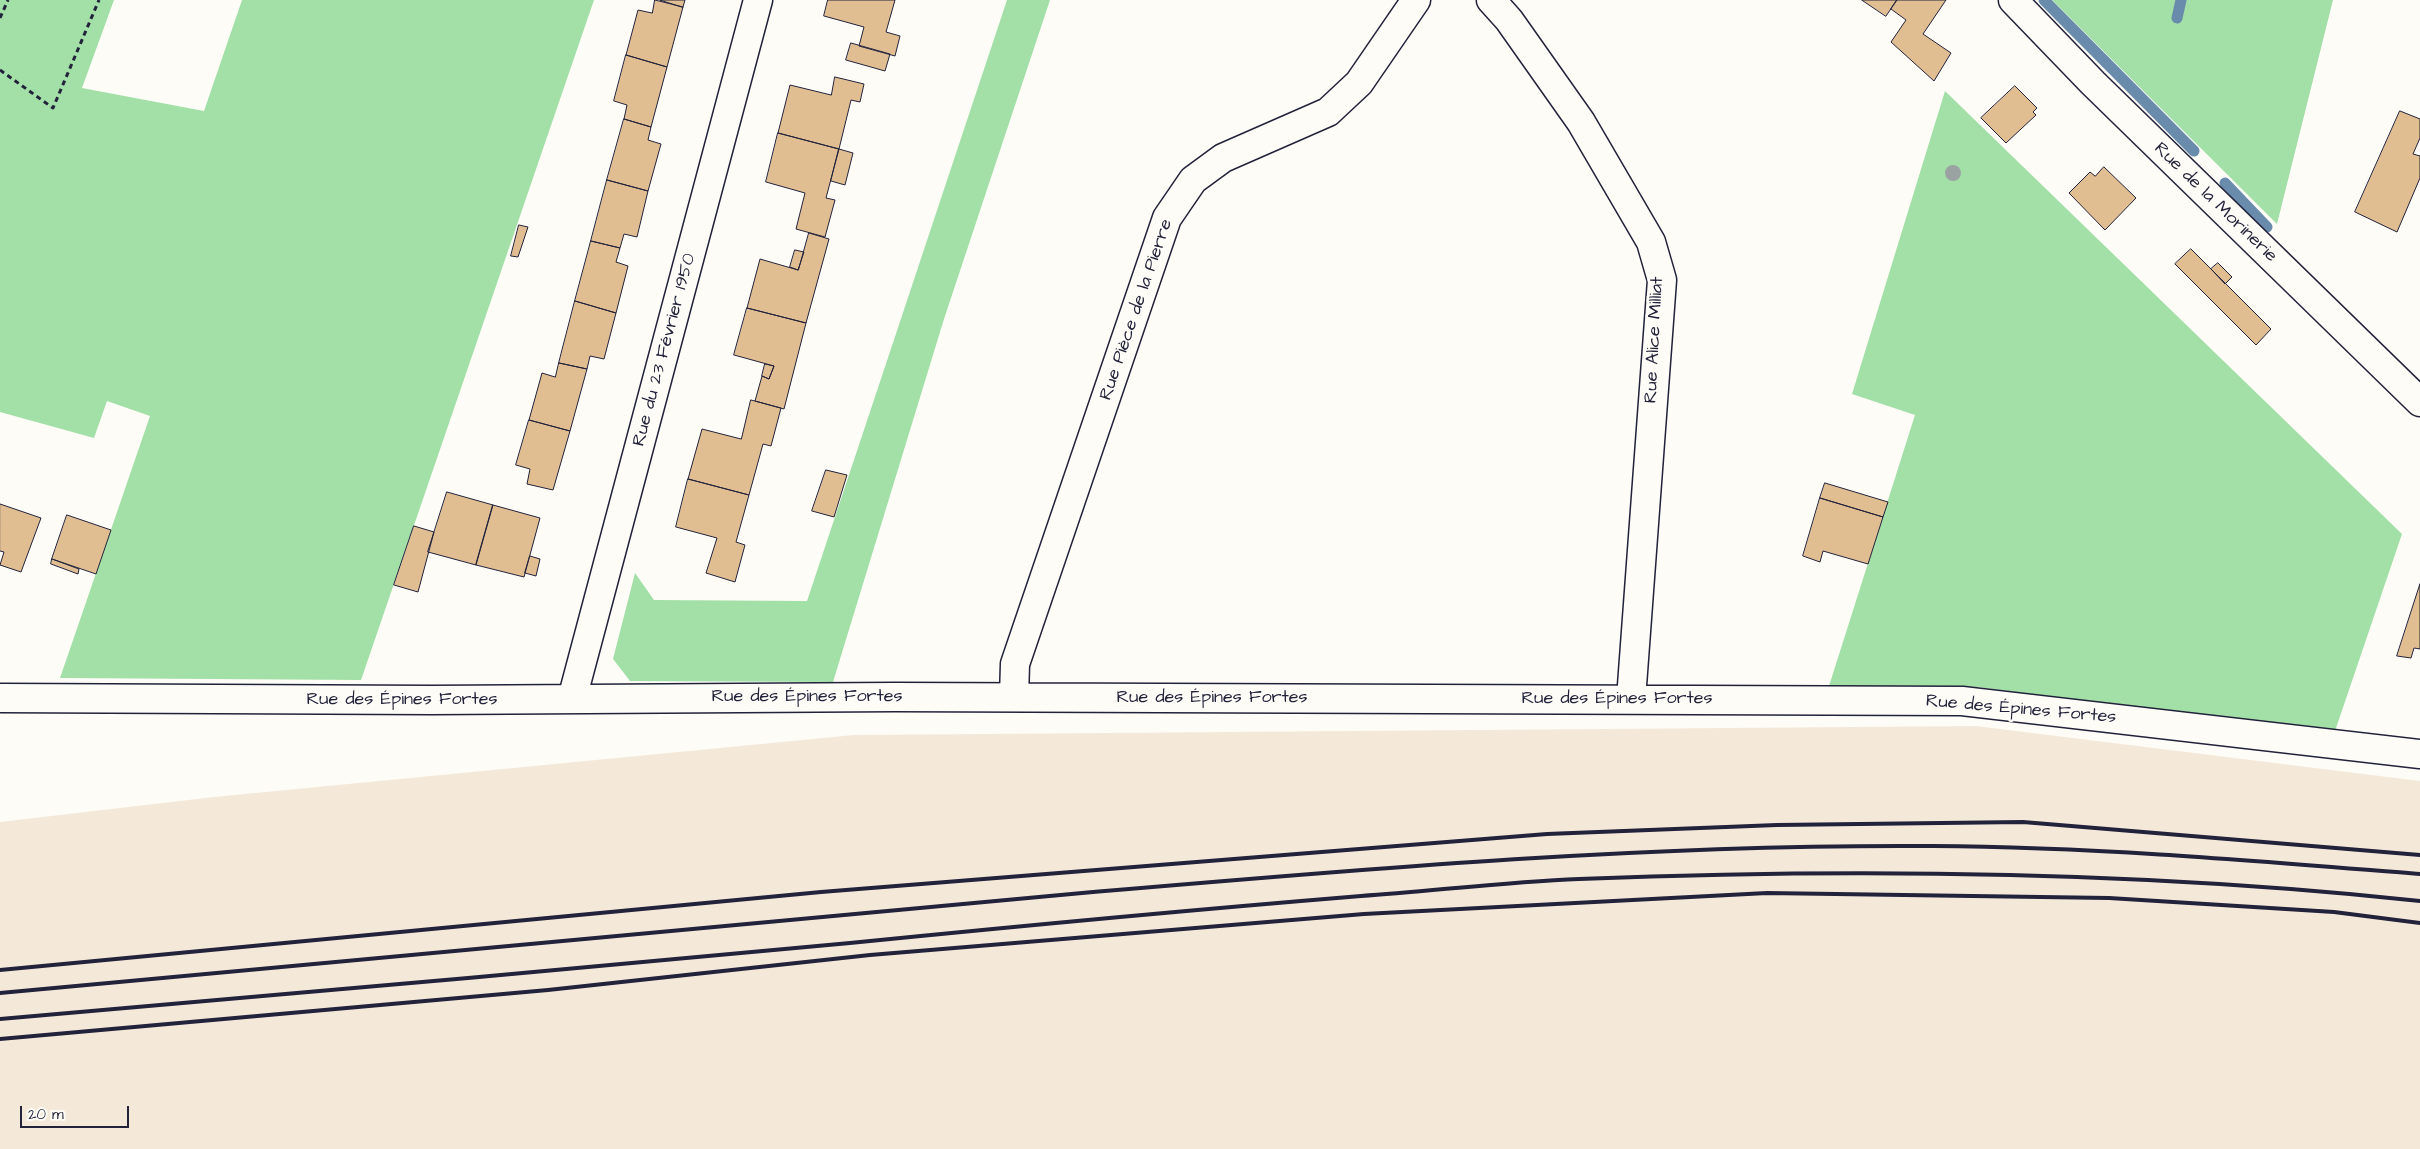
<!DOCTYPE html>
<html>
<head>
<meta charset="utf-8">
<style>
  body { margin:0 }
  #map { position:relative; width:2420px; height:1149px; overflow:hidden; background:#fdfcf7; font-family:"Architects Daughter",sans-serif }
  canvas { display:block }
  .scale { position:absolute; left:20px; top:1106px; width:109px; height:22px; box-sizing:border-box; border:2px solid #22223b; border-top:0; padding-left:6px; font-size:15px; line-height:18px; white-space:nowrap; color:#22223b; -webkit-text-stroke:4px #fdfcf7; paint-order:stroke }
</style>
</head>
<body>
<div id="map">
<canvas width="2420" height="1149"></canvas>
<div class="scale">20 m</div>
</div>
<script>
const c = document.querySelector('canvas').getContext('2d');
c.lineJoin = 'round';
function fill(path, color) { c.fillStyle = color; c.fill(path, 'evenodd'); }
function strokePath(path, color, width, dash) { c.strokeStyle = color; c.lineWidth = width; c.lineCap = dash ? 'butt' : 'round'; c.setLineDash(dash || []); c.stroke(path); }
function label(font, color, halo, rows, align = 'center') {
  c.font = font + ' "Architects Daughter",sans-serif'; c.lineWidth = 5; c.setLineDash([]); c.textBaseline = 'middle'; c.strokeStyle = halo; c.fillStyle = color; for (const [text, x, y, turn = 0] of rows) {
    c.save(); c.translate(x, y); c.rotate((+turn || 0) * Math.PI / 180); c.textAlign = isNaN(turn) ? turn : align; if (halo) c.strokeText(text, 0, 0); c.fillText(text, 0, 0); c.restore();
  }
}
fill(new Path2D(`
  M1976,726L2420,781V1149H0V822L214,797L854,735Z`), '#f4e9d9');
fill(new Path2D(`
  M0,0H114L82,88L204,111L242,0H594L361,680L60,678L150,416L107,401L94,438L0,412Z
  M1007,0H1050L944,319L833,682L630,681L613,659L635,573L654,600L807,601Z
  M2052,0H2333L2277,224Z
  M1945,91L2402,534L2334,734L1977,687L1829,686L1915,415L1852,394Z`), '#a3e0a8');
strokePath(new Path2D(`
  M2044,0L2194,151
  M2177,18L2181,0
  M2225,183L2267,227`), '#698bac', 11);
const building = new Path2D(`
  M655,0L683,7L667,67L626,55L638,10L652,13Z
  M660,0H685L683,7Z
  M828,0H895L886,32L900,36L895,56L859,46L864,27L824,16Z
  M1862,0H1897L1886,16Z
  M1897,0H1946L1923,34L1951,53L1934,81L1891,42L1906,20L1891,9Z
  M851,43L890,54L885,71L846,60Z
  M626,55L667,67L651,127L624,119L627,105L614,101Z
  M835,77L864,84L860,102L851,100L839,149L778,133L790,85L831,95Z
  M2015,86L2037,108L2033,112L2036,115L2006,143L1981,118Z
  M2400,111L2420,119V138L2413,154L2420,156V178L2397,232L2355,212Z
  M624,119L651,127L648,140L661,144L648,191L607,180Z
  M778,133L839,149L826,198L835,200L825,237L796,229L805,193L766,182Z
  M839,149L853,153L845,185L831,181Z
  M2104,167L2136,198L2105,230L2069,193L2090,172L2095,176Z
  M607,180L648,191L637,237L624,234L620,248L591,241Z
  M519,225L528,227L518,257L511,256Z
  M809,233L829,239L806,323L747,308L760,259L798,270Z
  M591,241L620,248L616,262L628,266L616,313L575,301Z
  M2191,249L2271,329L2256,345L2175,264Z
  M795,250L804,252L798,270L790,267Z
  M2218,263L2232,277L2225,284L2211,269Z
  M575,301L616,313L604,359L590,356L587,369L559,363Z
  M747,308L806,323L784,409L755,401L762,376L769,379L774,366L734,355Z
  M559,363L587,369L570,431L529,420L542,373L555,377Z
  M765,364L774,366L769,379L762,376Z
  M751,400L781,408L771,446L763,444L749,495L688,479L702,429L741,439Z
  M529,420L570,431L553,490L527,484L530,469L516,465Z
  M826,470L847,475L834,517L812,511Z
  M688,479L749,495L736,542L745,545L735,582L706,573L717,538L676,527Z
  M1825,483L1888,502L1883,517L1820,498Z
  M447,492L493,505L476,565L428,552Z
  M1820,498L1883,517L1868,564L1823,551L1820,562L1803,556Z
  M0,504L41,518L21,572L0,565L4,552L0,551Z
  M493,505L540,518L524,577L476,565Z
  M67,515L111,530L96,574L52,559Z
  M414,526L434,532L418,592L394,585Z
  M530,556L540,559L536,576L525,573Z
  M52,559L79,569L78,574L51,564Z
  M2420,584V649L2414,648L2411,658L2397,656Z`);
fill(building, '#e0be92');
strokePath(building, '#22223b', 1);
const street = new Path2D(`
  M1491,0L1509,20L1581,122L1651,242L1662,280L1631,699
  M2013,0L2093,83L2420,402
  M1014,697L1015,664L1167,218L1193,180L1223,158L1328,112L1359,83L1416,0
  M0,698L432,700L895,697L1962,701L2420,754
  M572,699L758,0`);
strokePath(street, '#22223b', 31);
strokePath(new Path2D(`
  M0,18L8,0
  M0,70L53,108L99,0`), '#22223b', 3, [5, 4]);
strokePath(street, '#fdfcf7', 28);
strokePath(new Path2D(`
  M0,970L821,892L1547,834L1777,825L2023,822L2420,855
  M0,993C364,959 728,923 1093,892C1373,868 1652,844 1933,846C2096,847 2258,861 2420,874
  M0,1019C283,994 567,970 850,943C1020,926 1190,910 1361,896C1433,891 1506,882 1579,879C1859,868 2142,871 2420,901
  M0,1039L548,990L870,955L1364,914L1767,893L2109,898L2334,912L2420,923`), '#22223b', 4);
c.fillStyle = '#9aa3a2';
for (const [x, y] of [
  [1953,173]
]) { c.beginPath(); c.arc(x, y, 8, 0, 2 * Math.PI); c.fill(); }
label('18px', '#22223b', '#fdfcf7', [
  ["Rue de la Morinerie",2215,203,44],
  ["Rue Pièce de la Pierre",1137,310,-71],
  ["Rue Alice Milliat",1655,340,-87],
  ["Rue du 23 Février 1950",665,350,-75],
  ["Rue des Épines Fortes",807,697],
  ["Rue des Épines Fortes",1212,698],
  ["Rue des Épines Fortes",1617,699],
  ["Rue des Épines Fortes",402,700],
  ["Rue des Épines Fortes",2021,710,5]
]);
</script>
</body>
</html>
